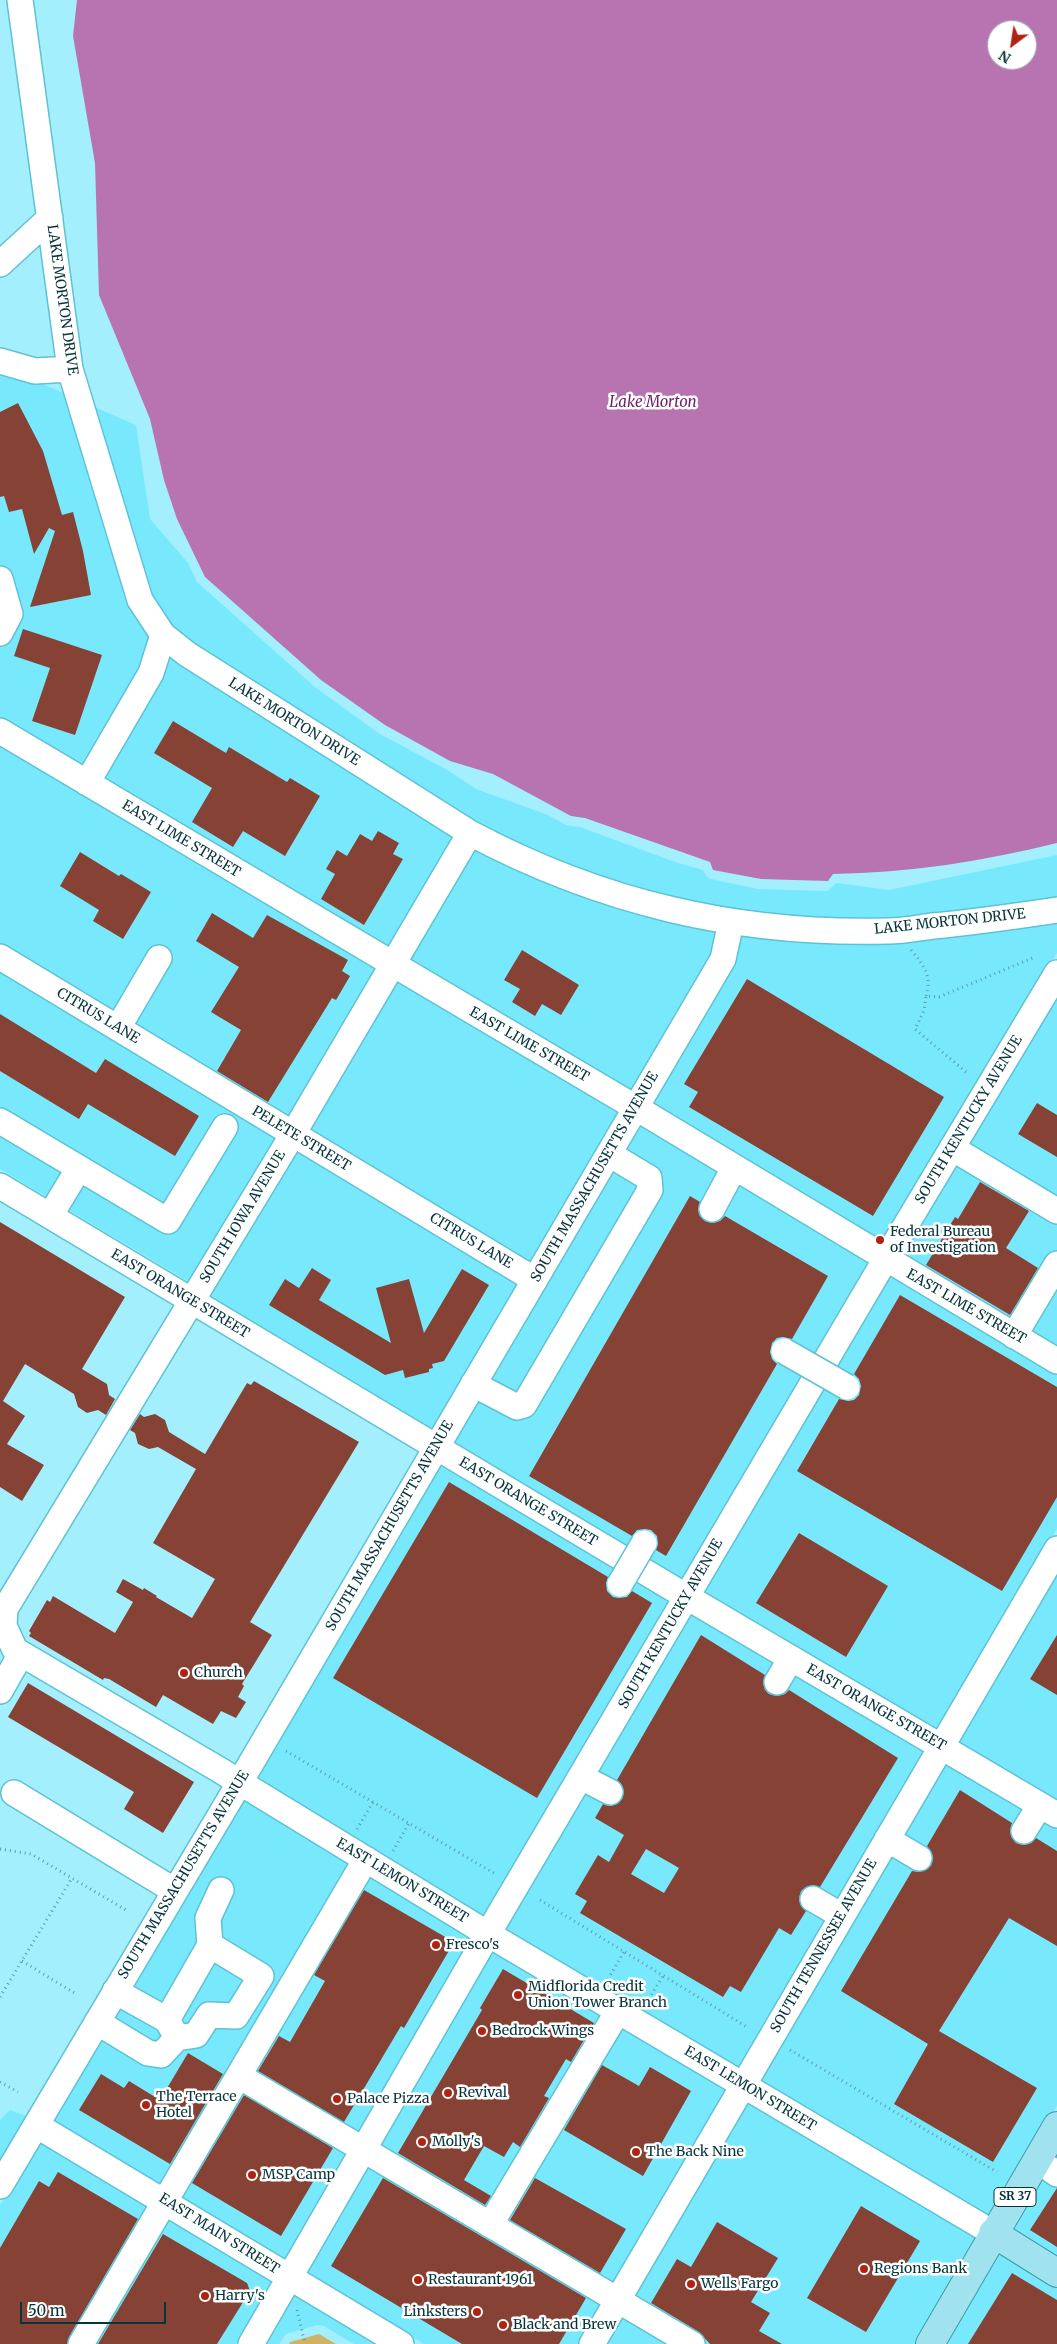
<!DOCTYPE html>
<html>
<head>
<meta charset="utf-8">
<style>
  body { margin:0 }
  #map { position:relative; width:1057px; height:2344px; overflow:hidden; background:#a3effe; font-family:Merriweather,serif }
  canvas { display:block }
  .north { position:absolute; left:987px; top:20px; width:50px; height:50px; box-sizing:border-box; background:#fff; border:1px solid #9baeb1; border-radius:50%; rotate:211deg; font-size:14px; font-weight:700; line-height:20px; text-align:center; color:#05343b }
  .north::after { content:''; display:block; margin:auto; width:18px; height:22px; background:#b02211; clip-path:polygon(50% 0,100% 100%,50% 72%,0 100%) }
  .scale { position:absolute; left:20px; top:2302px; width:146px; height:22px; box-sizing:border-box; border:2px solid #05343b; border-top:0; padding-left:6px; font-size:15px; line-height:18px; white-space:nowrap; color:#05343b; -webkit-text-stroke:4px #fff; paint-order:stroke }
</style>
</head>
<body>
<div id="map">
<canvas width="1057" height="2344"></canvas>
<div class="north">N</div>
<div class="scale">50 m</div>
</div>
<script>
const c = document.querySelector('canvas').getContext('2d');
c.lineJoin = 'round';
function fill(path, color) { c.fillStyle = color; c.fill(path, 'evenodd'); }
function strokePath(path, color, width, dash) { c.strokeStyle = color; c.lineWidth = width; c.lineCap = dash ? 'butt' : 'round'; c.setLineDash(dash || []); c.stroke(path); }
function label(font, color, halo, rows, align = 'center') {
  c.font = font + ' Merriweather,serif'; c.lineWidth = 5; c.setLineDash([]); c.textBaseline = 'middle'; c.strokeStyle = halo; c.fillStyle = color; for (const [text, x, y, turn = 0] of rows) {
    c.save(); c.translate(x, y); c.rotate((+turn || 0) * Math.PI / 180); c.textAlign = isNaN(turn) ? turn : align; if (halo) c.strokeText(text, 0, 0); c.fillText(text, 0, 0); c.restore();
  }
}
fill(new Path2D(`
  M0,373L38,382L66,394L151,638L142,669L84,768L0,718Z
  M92,406L136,425L150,519L188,563L197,582L316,688L380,734L449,771L476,789L548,815L566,825L580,827L675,862L703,870L707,877L711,879L758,889L827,891L837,883L889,890L1057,855V899L890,920L807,918L733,911L633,889L520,846L475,823L194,645L175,630L176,627L170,625L150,595Z
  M168,653L455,837L389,950L101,778Z
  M0,745L377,969L191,1283L0,1169Z
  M473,847L510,867L565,889L625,910L693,927L718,931L713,955L633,1093L406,960Z
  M1057,921V953L882,1245L650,1103L739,934Z
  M395,979L621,1112L433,1431L246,1320L208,1294Z
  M1057,993V1347L899,1255Z
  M639,1123L870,1264L684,1582L451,1442Z
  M888,1275L1057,1374V1529L938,1731L702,1593Z
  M439,1461L673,1602L485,1919L254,1778Z
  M1057,1569V1802L955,1741Z
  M690,1612L926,1750L740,2070L503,1930Z
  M943,1761L1057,1829V2106L990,2218L757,2080Z
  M243,1797L474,1939L286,2263L171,2191L53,2121Z
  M491,1949L728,2089L580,2344H424L303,2273Z
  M746,2100L979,2238L918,2344H604Z
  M10,2110L29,2117L0,2165V2120Z
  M39,2140L275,2282L239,2344H0V2205Z
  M1057,2146V2259L1008,2229Z
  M996,2248L1057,2286V2344H941Z
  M292,2293L380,2344H354L324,2326L317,2325L286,2334L279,2344H263Z`), '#78e9fd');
fill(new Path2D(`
  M319,2334L336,2344H289L290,2342Z`), '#ceb364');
fill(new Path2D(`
  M77,0H1057V843C984,861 909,873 833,874L828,881L761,879L713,870L710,862L585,818L571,816L493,774L450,761L385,725L321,680L205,577L177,519L164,480L150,419L99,295L95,163L73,36ZM997,30H1027V60H997Z`), '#b774b0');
fill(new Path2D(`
  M18,403L43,451L62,515L73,512L83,551L91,595L30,607L55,531L49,528L34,554L22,509L9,512L4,496L0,497V412Z
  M23,629L102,655L75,735L32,721L50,668L14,656Z
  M173,721L226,753L229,747L287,782L290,778L320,796L285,856L243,831L233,847L192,822L212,788L154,753Z
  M378,831L399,843L393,854L403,859L364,925L321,899L335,874L326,869L337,850L347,856L360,834L372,841Z
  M80,852L119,876L121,874L151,892L123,939L93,921L99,910L60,886Z
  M212,913L253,938L267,915L348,960L342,971L350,976L336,1000L332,998L268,1102L217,1071L241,1030L211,1012L239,967L196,941Z
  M522,950L579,985L561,1015L542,1004L535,1016L512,1002L520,989L504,980Z
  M747,979L944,1097L873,1216L689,1107L698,1092L684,1084Z
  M0,1014L96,1073L105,1059L199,1116L175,1156L88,1104L79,1119L0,1071Z
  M1037,1103L1057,1115V1157L1018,1134Z
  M980,1182L1029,1211L1006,1248L1038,1268L1010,1315L926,1265L955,1217L958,1219Z
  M690,1196L700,1202L698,1210L700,1216L705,1221L713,1223L720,1221L725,1216L828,1276L792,1339L783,1337L777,1338L772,1343L770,1352L772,1359L777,1364L666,1556L656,1550L658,1544L657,1536L651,1530L645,1529L637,1530L632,1536L529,1476Z
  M0,1222L125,1297L82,1369L107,1384L109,1395L115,1399L106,1415L98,1410L87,1413L78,1407L74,1394L25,1364L3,1401L25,1416L7,1444L44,1465L22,1501L0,1487Z
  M312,1268L331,1280L319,1300L391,1343L376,1288L409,1279L424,1333L462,1269L489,1285L444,1361L432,1364L433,1368L429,1369V1372L405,1378L403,1370L385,1375L269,1305L285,1279L299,1288Z
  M900,1295L1057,1387V1497L1002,1591L797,1471L839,1399L848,1401L854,1400L859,1395L861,1386L859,1379L854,1374Z
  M254,1381L359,1442L250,1622L272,1635L242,1684L244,1686L238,1697L246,1702L236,1718L221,1711L213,1724L163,1695L156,1707L109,1679L104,1678L103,1680L29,1636L31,1633L29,1631L47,1600L50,1602L53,1596L115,1633L133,1602L116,1592L123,1579L143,1590L144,1588L157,1596L156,1597L192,1618L215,1579L153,1543L196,1469L158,1447L149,1449L138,1444L135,1433L130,1430L140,1414L144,1417L155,1414L165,1420L169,1432L205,1454L247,1383L251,1385Z
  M449,1482L608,1577L606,1583L607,1591L613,1597L619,1598L627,1597L632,1591L652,1603L537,1798L333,1678Z
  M799,1533L888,1586L846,1657L756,1603Z
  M701,1635L765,1675L763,1682L765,1690L769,1694L777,1696L785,1694L789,1690L898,1758L820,1887L813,1885L806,1887L801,1891L799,1899L801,1906L806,1911L791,1935L779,1928L741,1992L730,1986L723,1997L580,1913L587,1901L575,1894L598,1855L609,1862L624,1835L595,1818L603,1804L611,1806L617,1804L622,1799L624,1791L617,1780ZM646,1849L679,1868L664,1893L631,1874Z
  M1057,1635V1695L1030,1679Z
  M28,1683L194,1782L163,1833L124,1809L134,1792L8,1717Z
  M960,1790L1012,1823L1010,1831L1012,1838L1016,1843L1024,1845L1031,1843L1036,1838L1057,1851V1946L1009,1918L939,2031L1037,2088L993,2162L894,2104L928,2044L841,1991L912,1871L919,1872L926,1870L931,1866L933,1858L931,1851L927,1846Z
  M364,1890L454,1942L404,2028L401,2026L344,2122L258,2071L279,2036L290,2042L325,1981L314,1975Z
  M503,1969L594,2023L571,2062L566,2059L544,2096L549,2098L520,2147L513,2142L504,2157L484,2146L464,2180L491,2196L485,2205L398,2153L482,2010L480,2008Z
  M188,2053L223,2074L170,2164L79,2110L101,2074L124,2088L129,2081L160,2100Z
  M602,2065L639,2086L650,2067L691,2091L643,2176L564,2130Z
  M244,2095L333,2148L281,2236L192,2183Z
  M58,2172L138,2219L69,2337L67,2344H0V2248L39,2181L49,2187Z
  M383,2178L586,2298L559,2344H462L331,2266Z
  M535,2178L626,2229L600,2273L510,2220Z
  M1057,2188V2247L1030,2230Z
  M861,2206L920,2241L866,2332L807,2298Z
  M717,2222L778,2258L751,2302L770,2313L759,2331L782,2344H710L699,2332L651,2303L677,2259L691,2267Z
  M163,2234L247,2283L250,2291L217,2344H98Z
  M1012,2273L1057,2300V2344H968Z`), '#874236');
const minor = new Path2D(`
  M20,0L70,369L140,600L163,635L187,654L470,833C602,903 738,935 888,931C903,931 918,928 933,926C975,922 1016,916 1057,910
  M0,264L50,218
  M0,361L35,371L70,369
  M0,579L10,614L0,633
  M0,731C211,857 422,981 633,1106C775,1190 915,1277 1057,1361
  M87,783L151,673L163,635
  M470,833L293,1134L5,1609L4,1626L15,1650L218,1769L488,1934L993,2233
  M0,957L535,1280
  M118,1028L159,958
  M0,1121L168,1221L225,1127
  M952,1148L1057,1211
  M0,1186L687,1597L1057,1815
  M712,1209L734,1168
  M50,1216L79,1168
  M1014,1336L1057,1264
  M473,1384L517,1407L524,1405L650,1190L649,1178L609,1154
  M777,1682L791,1658
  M0,1691L21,1654
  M581,1777L610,1792
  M14,1793L175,1891
  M1024,1831L1040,1805
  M887,1839L919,1858
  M813,1899L842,1916
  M210,1945L208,1918L221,1890
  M115,1991L167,2020L175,2034
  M97,2022L148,2053L161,2055L177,2038L196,2035L209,2015L236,2016L261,1976L210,1945L167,2020
  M239,2076L692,2344
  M36,2125L401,2344
  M1037,2160L1057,2174
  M0,2186L240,1782L709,983L723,959L731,922
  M490,2225L618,2011
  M81,2344L366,1859
  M251,2344L499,1915L885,1260L1057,973
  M592,2344L1057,1549`);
const major = new Path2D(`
  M993,2233L1057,2273
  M930,2344L1057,2126`);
strokePath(minor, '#5ec2d4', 28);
strokePath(major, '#4199a8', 30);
strokePath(new Path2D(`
  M911,950C924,965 932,976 926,996
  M966,1072L915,1029L924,1011L926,996L939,997L1035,957
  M286,1751L497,1875
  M357,1829L373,1802
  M0,1849L31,1854L126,1910
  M393,1851L409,1823
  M540,1900L747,2027
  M22,1961L76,1994
  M608,1979L624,1952
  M0,1997L72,1878
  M646,2003L663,1976
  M790,2050L997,2172
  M0,2082L18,2092
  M297,2310L305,2344`), '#5d9da8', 3, [1, 4]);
strokePath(minor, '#fff', 25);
strokePath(major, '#a0e3ee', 28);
const minorBridge = new Path2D(`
  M784,1351L847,1387
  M620,1584L644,1543`);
strokePath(minorBridge, '#5ec2d4', 28, []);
strokePath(minorBridge, '#fff', 25);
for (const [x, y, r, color] of [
  [880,1240,5,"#b02211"],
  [184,1673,5,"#b02211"],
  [436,1945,5,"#b02211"],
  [518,1995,5,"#b02211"],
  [482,2031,5,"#b02211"],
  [448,2093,5,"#b02211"],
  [337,2099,5,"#b02211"],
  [146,2105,5,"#b02211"],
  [422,2142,5,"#b02211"],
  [636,2152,5,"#b02211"],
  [252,2175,5,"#b02211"],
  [864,2269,5,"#b02211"],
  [418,2280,5,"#b02211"],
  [691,2284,5,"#b02211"],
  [205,2296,5,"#b02211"],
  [477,2312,5,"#b02211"],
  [503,2325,5,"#b02211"]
]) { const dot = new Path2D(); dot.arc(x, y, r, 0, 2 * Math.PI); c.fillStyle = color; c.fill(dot); strokePath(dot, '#fff', 2); }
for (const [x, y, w] of [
  [1015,2197,42]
]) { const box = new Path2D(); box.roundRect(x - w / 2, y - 9.5, w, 19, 4); c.fillStyle = '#fff'; c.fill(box); strokePath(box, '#05343b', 1); }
label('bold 12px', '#05343b', null, [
  ["SR 37",1015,2197]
]);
label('14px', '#05343b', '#fff', [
  ["LAKE MORTON DRIVE",62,300,82],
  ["LAKE MORTON DRIVE",294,722,32],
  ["EAST LIME STREET",181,839,31],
  ["LAKE MORTON DRIVE",950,922,-6],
  ["CITRUS LANE",98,1016,31],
  ["EAST LIME STREET",529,1045,30],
  ["SOUTH KENTUCKY AVENUE",969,1120,-59],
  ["PELETE STREET",301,1139,31],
  ["SOUTH MASSACHUSETTS AVENUE",595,1177,-60],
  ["SOUTH IOWA AVENUE",243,1217,-59],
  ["CITRUS LANE",471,1241,31],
  ["EAST ORANGE STREET",180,1294,31],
  ["EAST LIME STREET",966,1307,30],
  ["EAST ORANGE STREET",528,1502,31],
  ["SOUTH MASSACHUSETTS AVENUE",390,1526,-60],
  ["SOUTH KENTUCKY AVENUE",671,1624,-60],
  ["EAST ORANGE STREET",876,1708,30],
  ["SOUTH MASSACHUSETTS AVENUE",184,1875,-59],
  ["EAST LEMON STREET",402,1881,31],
  ["SOUTH TENNESSEE AVENUE",824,1946,-60],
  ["EAST LEMON STREET",750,2089,31],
  ["EAST MAIN STREET",219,2234,32]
]);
label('14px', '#05343b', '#fff', [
  ["Federal Bureau",890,1232],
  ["of Investigation",890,1248],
  ["Church",194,1673],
  ["Fresco's",446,1945],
  ["Midflorida Credit",528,1987],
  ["Union Tower Branch",528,2003],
  ["Bedrock Wings",492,2031],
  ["Revival",458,2093],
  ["The Terrace",156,2097],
  ["Hotel",156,2113],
  ["Palace Pizza",347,2099],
  ["Molly's",432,2142],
  ["The Back Nine",646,2152],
  ["MSP Camp",262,2175],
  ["Regions Bank",874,2269],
  ["Restaurant 1961",428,2280],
  ["Wells Fargo",701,2284],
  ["Harry's",215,2296],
  ["Linksters",467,2312,"right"],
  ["Black and Brew",513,2325]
], 'left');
label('italic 15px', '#6f1e69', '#fff', [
  ["Lake Morton",653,403]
]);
</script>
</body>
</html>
